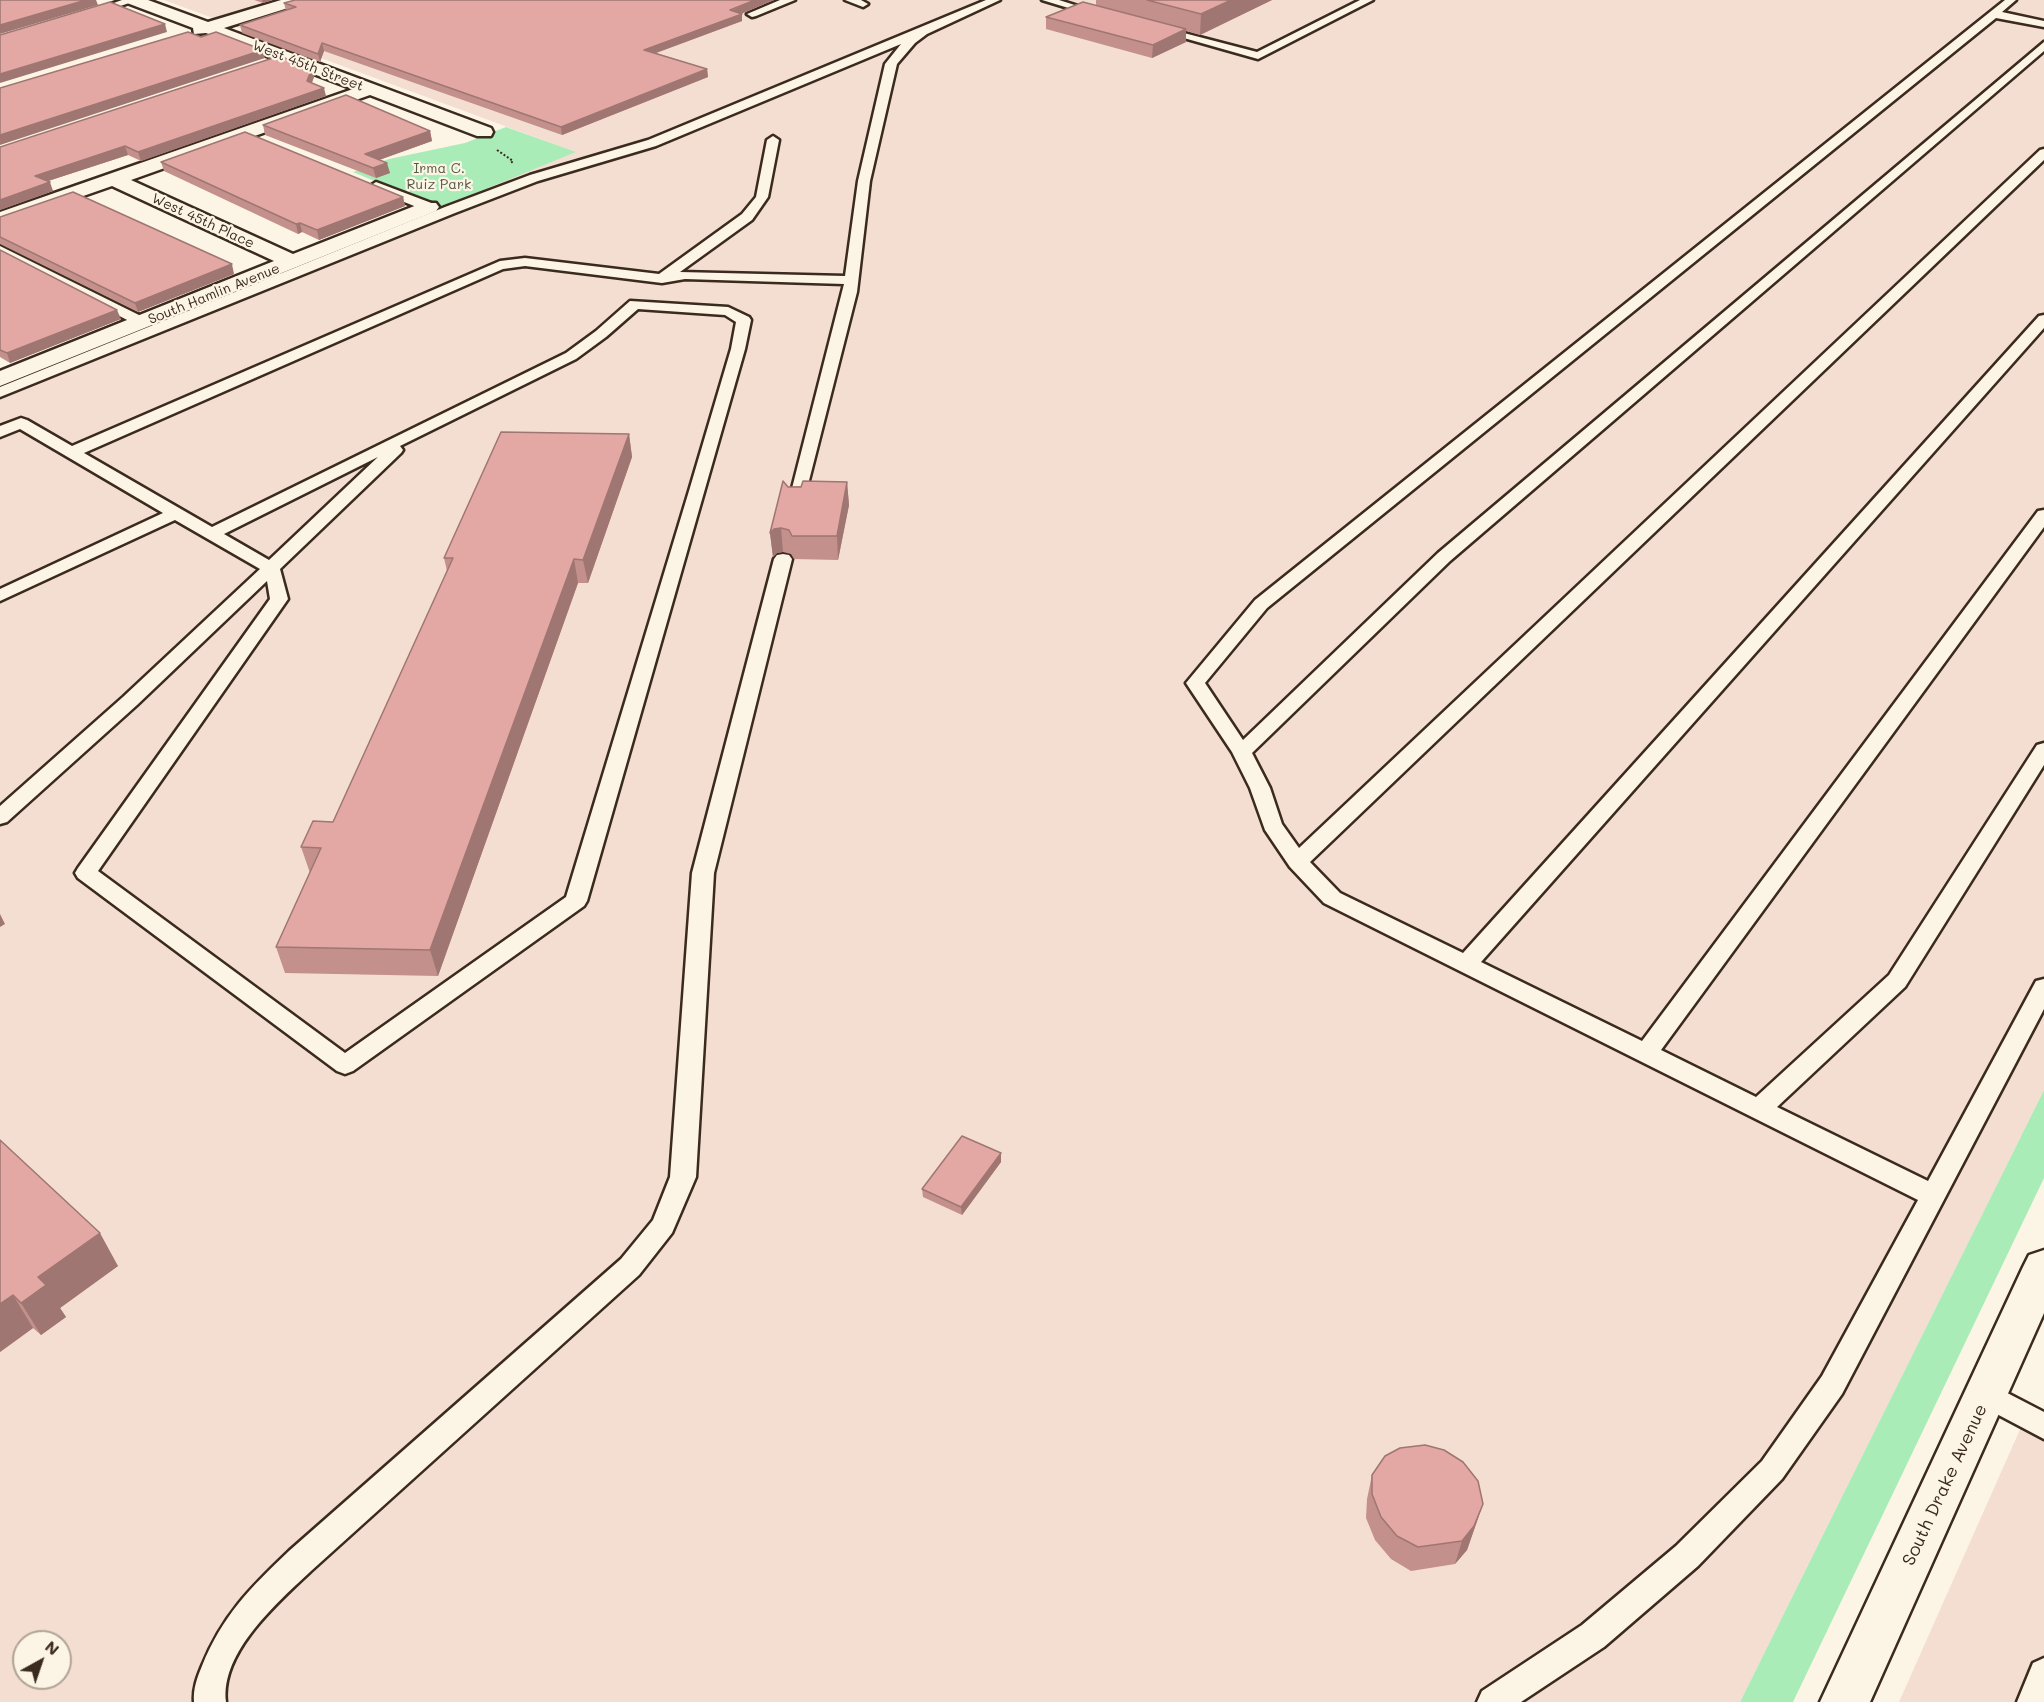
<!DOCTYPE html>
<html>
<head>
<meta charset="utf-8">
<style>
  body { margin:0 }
  #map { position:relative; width:2044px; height:1702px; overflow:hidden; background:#fcf5e5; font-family:Mali,sans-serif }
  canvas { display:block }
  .north { position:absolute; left:12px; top:1630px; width:60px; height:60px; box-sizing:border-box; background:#fcf5e5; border:2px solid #afa495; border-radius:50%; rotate:40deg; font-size:16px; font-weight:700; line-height:24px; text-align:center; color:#3b2a1e }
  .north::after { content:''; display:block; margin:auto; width:21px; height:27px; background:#3b2a1e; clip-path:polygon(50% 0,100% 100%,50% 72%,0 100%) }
</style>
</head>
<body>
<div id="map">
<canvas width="2044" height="1702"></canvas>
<div class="north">N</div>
</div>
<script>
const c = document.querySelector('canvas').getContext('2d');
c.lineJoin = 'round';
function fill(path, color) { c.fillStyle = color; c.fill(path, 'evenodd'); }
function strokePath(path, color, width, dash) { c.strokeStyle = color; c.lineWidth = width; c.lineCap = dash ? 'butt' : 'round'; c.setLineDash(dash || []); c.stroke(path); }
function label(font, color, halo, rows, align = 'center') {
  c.font = font + ' Mali,sans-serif'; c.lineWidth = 4.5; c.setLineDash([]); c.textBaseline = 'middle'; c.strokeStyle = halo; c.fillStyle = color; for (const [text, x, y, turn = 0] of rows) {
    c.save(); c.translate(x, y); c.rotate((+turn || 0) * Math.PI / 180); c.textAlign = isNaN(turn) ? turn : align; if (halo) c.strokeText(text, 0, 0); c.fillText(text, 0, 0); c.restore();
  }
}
fill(new Path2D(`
  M164,0H2044V1090L1740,1702H0V386L575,152ZM24,1642H60V1678H24Z
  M2026,1416L2044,1426V1702H1899Z`), '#f4ded1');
fill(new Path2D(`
  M506,127L576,152L439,208L353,172L389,159L465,143Z
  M2044,1090V1178L1793,1702H1740Z`), '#a9ecb7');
const lane = new Path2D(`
  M122,0H138L91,16L86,13Z
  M780,0H795L756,16L752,17L747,14Z
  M845,0H861L868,4L863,7Z
  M986,0H1000L927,34L915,43L897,64L870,181L857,292L802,508H790L788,504L844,284L685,279L662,283L525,266L503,269L84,453L212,527L566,353L596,331L630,301L728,307L749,317L751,320L745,349L587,901L584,906L353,1071L345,1074L337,1071L78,878L75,873L78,868L270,599L267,581L137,705L7,822L0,824V806L123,697L260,569L175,520L0,601V589L163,513L20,429L0,437V426L21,418L27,420L72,446L500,261L525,258L659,274L742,214L756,197L767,140L773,136L779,140L768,197L752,220L680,272L845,276L858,181L885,64L901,44L656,146L538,181L455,213L5,395L0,397V387L445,207L530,175L648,140ZM638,309L725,315L736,322L731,349L689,491L566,897L345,1053L98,871L288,599L280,569L401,453L403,450L400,446L576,359L606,337ZM378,457L269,560L224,534Z
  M1042,0H1059L1103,14L1098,17Z
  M1360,0H1373L1258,59L1152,29L1157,26L1257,52Z
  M2005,0H2016L2002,12L2044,21V27L1996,18L1267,608L1205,683L1243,740L1438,553L2044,42V51L1450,561L1252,753L1270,788L1282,824L1299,848L2040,150L2044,149V160L1310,862L1340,893L1463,953L2039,316L2044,315V328L1481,962L1642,1041L2038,511L2044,510V527L1661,1050L1756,1097L1889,975L2037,745L2044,743V765L1905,987L1777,1107L1928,1181L2036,981L2044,979V1009L1842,1394L1782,1479L1698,1566L1604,1647L1521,1702H1477L1482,1691L1582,1625L1676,1546L1762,1461L1822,1376L1918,1200L1324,903L1290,867L1265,830L1250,788L1232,752L1186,683L1255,600Z
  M376,182L434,204L435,207L434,210H424L372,189L370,186Z
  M0,246L147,319L149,322L147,325H137L0,255Z
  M783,554L789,555L792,559L714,873L696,1177L672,1233L639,1275L311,1571C278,1602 220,1652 226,1702H194C193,1689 197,1678 202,1666C222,1616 251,1587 289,1551L621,1259L653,1220L670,1177L692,873L774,559L777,555Z
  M1986,1382L2044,1412V1439L1976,1403L1972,1394L1976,1385Z
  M2044,1658V1702H2017L2033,1663Z`);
const street = new Path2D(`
  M125,0H148L208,22L281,0H306L304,3L224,28L491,128L493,132L491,136H477L370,95L131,180L293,254L422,203H436L439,207L436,211L0,386V371L274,261L112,186L0,225V212L353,89L206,33L194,34L193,28L127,3Z
  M2044,1250V1313L1870,1702H1820L2023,1267L2029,1255Z`);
strokePath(lane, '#3b2a1e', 5);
strokePath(street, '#3b2a1e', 5);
strokePath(new Path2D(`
  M497,150L513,161L511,163`), '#3b2a1e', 2, [2, 2]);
fill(lane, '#fcf5e5');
fill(street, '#fcf5e5');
fill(new Path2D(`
  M254,0H273L263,3Z
  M774,0L741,14L742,21L656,53L707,69L708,77L562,135L324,51L320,62L242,33L240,25L286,11L284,3Z
  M1096,0H1272L1200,35L1186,31V42L1152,58L1046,29V17L1096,5Z
  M314,77L312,83L326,96L141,161L128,155L48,181L53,191L0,210V147Z
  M263,125L430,131L432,141L379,160L390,173L376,178L265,135Z
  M161,162L403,197L405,206L319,240L302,232L298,234L164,171Z
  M0,217L234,274L138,312L0,244Z
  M0,250L121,319L10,363L0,357Z
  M629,434L632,457L588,583H578L438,976L285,973L276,947L310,873L301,847L333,822L447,571L444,558Z
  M847,482L849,505L838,560L794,559L791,554L783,552L777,553L773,557L770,533L788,487Z
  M0,1140L118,1266L60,1308L66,1317L41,1335L33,1328L0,1352Z
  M1001,1153V1162L962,1215L923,1197L922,1189Z
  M1372,1475L1483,1504L1467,1550L1455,1564L1411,1571L1391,1559L1375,1540L1366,1518L1367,1499Z`), '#c3908c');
fill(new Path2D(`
  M86,0H96L98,5L0,34V25Z
  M262,0H273L263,3Z
  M755,0H774L738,15L742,14V21L645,57L644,50Z
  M1231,0H1272L1200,35L1201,14Z
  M165,24L167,32L0,83V74Z
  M1186,29V42L1152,58L1153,45Z
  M322,43L324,51L320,62L318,54Z
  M263,50L265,58L0,145V135Z
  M312,68L314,77L309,89L307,81Z
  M707,69L708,77L562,135L561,127Z
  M324,88L326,96L141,161L138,152Z
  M430,131L432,141L368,164L365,154Z
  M125,146L128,155L39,184L35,176Z
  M387,163L390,173L376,178L373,168Z
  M50,182L53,191L0,210V200Z
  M403,197L405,206L319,240L317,230Z
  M300,223L302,232L298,234L296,224Z
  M232,264L234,274L138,312L135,303Z
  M117,310L121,319L10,363L7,353Z
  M629,434L632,457L588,583L583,560Z
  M847,482L849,505L838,560L837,536Z
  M781,528L783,552L777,553L773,557L770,533L774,529Z
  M574,559L578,583L438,976L430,950Z
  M0,914L5,924L0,927Z
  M1001,1153V1162L962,1215L961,1207Z
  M100,1233L118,1266L60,1308L66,1317L41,1335L21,1303L38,1277Z
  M13,1295L33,1328L0,1352V1304Z
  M1483,1504L1467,1550L1455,1564L1462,1541Z`), '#9f7672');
const building = new Path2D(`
  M0,0H86L0,25Z
  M295,0H755L730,10L742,14L644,50L707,69L561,127L322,43L318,54L240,25L296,7L284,3Z
  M1147,0H1231L1201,14Z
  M110,2L165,24L0,74V35Z
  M1083,2L1186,29L1153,45L1046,17Z
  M188,32L201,37L216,32L263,50L0,135V88Z
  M279,56L312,68L307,81L324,88L138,152L125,146L35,176L50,182L0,200V147Z
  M346,95L430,131L365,154L387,163L373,168L263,125Z
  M245,132L403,197L317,230L300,223L296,224L161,162Z
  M73,192L232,264L135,303L0,237V217Z
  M0,250L117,310L7,353L0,350Z
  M501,432L629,434L583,560L574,559L430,950L276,947L321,848L301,847L313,821L333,822L453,558H444Z
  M783,481L788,487H801L803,481L847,482L837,536H792L789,530L781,528L774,529L770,533Z
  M962,1136L1001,1153L961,1207L922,1189Z
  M0,1140L100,1233L38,1277L46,1285L21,1303L13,1295L0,1304Z
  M1425,1445L1444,1450L1463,1462L1478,1481L1483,1504L1474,1526L1462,1541L1418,1547L1397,1536L1381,1517L1372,1494V1475L1385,1456L1400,1448Z`);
fill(building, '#e3a8a3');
strokePath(building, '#9f7672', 1.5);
label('14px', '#3b2a1e', '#fcf5e5', [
  ["West 45th Street",308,66,21],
  ["West 45th Place",203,221,25],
  ["South Hamlin Avenue",214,294,-22]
]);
label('14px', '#565a44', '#fcf5e5', [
  ["Irma C.",439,169],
  ["Ruiz Park",439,185]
]);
label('18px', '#3b2a1e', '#fcf5e5', [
  ["South Drake Avenue",1945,1485,-65]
]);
</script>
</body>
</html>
